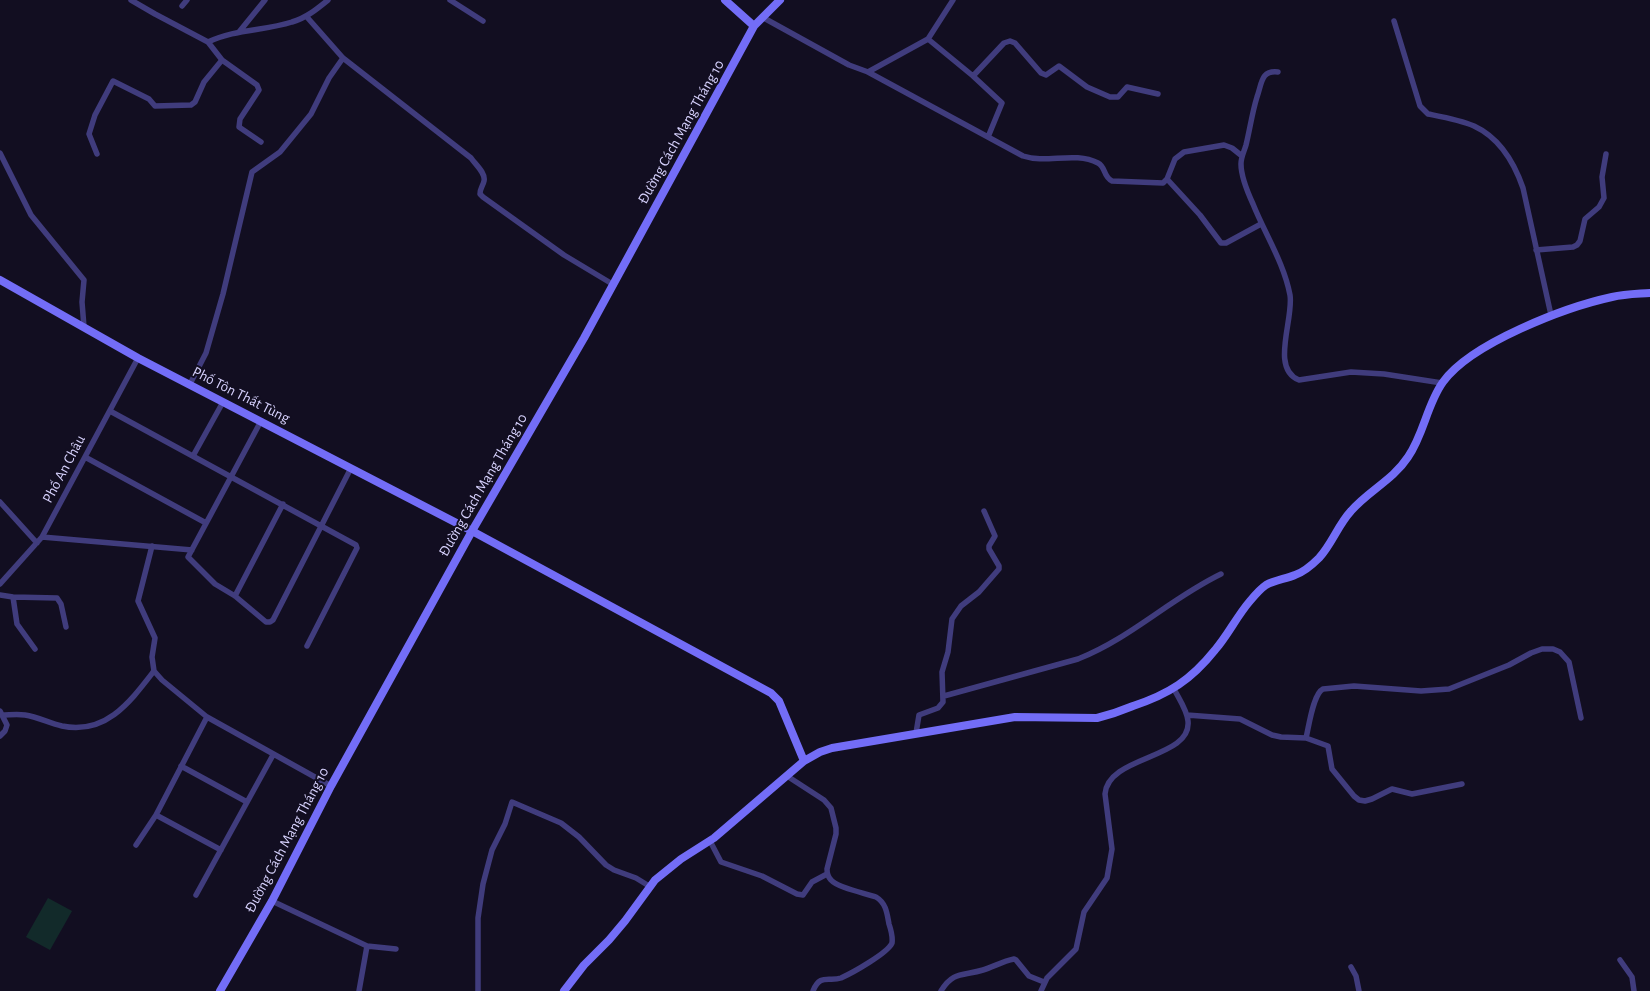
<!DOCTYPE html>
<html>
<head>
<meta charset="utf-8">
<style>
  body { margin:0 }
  canvas { display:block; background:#120e21 }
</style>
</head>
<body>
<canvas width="1650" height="991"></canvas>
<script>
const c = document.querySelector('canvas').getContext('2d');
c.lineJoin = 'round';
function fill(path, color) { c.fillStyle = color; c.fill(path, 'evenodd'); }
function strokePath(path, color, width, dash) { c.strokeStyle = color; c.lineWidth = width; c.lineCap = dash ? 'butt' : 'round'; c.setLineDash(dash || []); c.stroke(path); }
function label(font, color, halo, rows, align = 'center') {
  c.font = font + ' "Alegreya Sans",sans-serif'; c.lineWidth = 4; c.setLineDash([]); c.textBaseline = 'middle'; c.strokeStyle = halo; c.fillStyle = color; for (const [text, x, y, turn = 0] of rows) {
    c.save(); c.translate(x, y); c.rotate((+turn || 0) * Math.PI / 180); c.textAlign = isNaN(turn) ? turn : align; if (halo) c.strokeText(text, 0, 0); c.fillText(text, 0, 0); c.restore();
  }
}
fill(new Path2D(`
  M48,898L72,911L50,950L26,937Z`), '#122a2a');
strokePath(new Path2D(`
  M131,0L155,14L208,42L222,60L257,85L259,90L240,119L239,127L261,142
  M450,0L483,21
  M182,6L187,0
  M306,16L343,58L471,158C475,164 486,173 484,181C483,186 480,188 480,194L483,197L564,255L614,285
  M762,17L849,65L868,72L1023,156C1047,164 1074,151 1098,163C1106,167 1103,177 1112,181L1163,183L1167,179L1175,159L1184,152L1224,145L1232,148L1242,156
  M1394,21L1420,106L1428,114C1443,117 1460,120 1474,126C1500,138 1514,162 1523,188L1551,315
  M239,32L265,0
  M928,39L973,76L1002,103L988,137
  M208,42C235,29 264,31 292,22C306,18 317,9 328,0
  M868,72L928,39L953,0
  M1278,72C1261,70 1262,83 1257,97C1252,113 1250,129 1246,145C1244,152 1241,157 1241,164C1241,177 1247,191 1253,204C1265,234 1284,263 1290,295C1294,319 1270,369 1299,380L1351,372L1384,374L1442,383
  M973,76L1004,43L1010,41L1015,43L1041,73L1046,75L1059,66L1087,87L1110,97H1118L1127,87L1158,94
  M0,153L31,215L84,280L82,302L84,327
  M97,154L89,134L95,115L113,81L149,99L155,106L191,105L195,102L204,82L222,60
  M1167,179L1200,215L1221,243H1226L1261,224
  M1536,250L1573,247L1577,245L1580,241L1585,219L1599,207L1604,198L1602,177L1606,154
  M190,384L206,353L223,294L252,172L280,152L311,114L329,78L343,58
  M110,411L356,545L357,548L307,646
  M261,421L188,557L215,584L235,596L266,622H270L273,620L351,468
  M193,456L223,402
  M85,457L206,523
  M0,502L37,543
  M42,537L192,550
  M152,546L138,601L155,638L152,657L154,671L162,680L207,717L331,786
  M0,584L42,537L138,358
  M0,595L13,597L57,598L61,604L66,627
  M235,596L283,504
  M13,597L17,624L35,649
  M944,696L1078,659C1131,638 1171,598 1221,574
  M0,711L7,725L5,731L0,736
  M2,715C9,715 17,714 25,715C38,717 49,723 62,726C106,735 130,702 154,671
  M1187,715L1240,719L1272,735L1281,737L1306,738L1328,746L1332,769L1354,796L1359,800L1365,801L1372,799L1392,789L1412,794L1462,784
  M916,733L919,715L938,708L943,702L942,672L948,652L952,619L961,606L979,592L999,569V566L989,549V546L995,536L984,511
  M1306,738C1309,726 1313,694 1323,689L1354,686L1421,691L1449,689L1509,665L1531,653L1542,649H1553L1560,652L1569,662L1581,718
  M181,766L247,802
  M787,776L824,800L831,808L836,828V834L827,869C827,873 828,877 831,880C838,888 865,893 876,897C886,903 887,913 889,924C891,930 893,936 892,943C888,953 852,973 841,978C829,982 820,973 813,991
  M156,815L221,850
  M710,841L721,862L762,876L797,894L803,895L812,882L827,874
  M136,845L156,815L207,717
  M196,895L273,755
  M272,901L367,946L359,991
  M367,946L396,949
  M1620,960L1632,977L1634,991
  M1351,967L1356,976L1359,991
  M478,991V918L483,884L492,850L505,824L512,802L561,823L579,837L606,865L614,870L636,878L649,886
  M941,991C953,971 963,976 983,970C993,967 1003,961 1014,959L1016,960L1029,976L1044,982
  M1041,991L1047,978L1076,949L1084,912L1107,878L1112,849L1105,794C1108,755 1192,759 1188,721C1187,710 1179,699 1174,689`), '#403c7d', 5.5);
strokePath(new Path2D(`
  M725,0L754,26
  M0,280L138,358L472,531L771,693L779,701L804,761
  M220,991L272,901L331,786L472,531L584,338L754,26L780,0
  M564,991L584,965L609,940L625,921L655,880L681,859L714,838L804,761L820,752L832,748L1015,717L1097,718C1109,715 1121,711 1133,706C1169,694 1191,680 1215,650C1228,635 1237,616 1250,601C1255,595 1260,589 1266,585C1275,580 1285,579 1295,575C1304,572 1312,565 1319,558C1332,544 1338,525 1351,511C1368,491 1393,480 1408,457C1424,434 1427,404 1443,382C1471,343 1566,307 1612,297C1625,294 1637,294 1650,293`), '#736df7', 8);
label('15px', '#d6d1fc', '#120e21', [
  ["Đường Cách Mạng Tháng 10",681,132,-61],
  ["Phố Tôn Thất Tùng",241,395,27],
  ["Phố An Châu",64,469,-62],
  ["Đường Cách Mạng Tháng 10",483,485,-60],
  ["Đường Cách Mạng Tháng 10",287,840,-62]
]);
</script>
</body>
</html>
